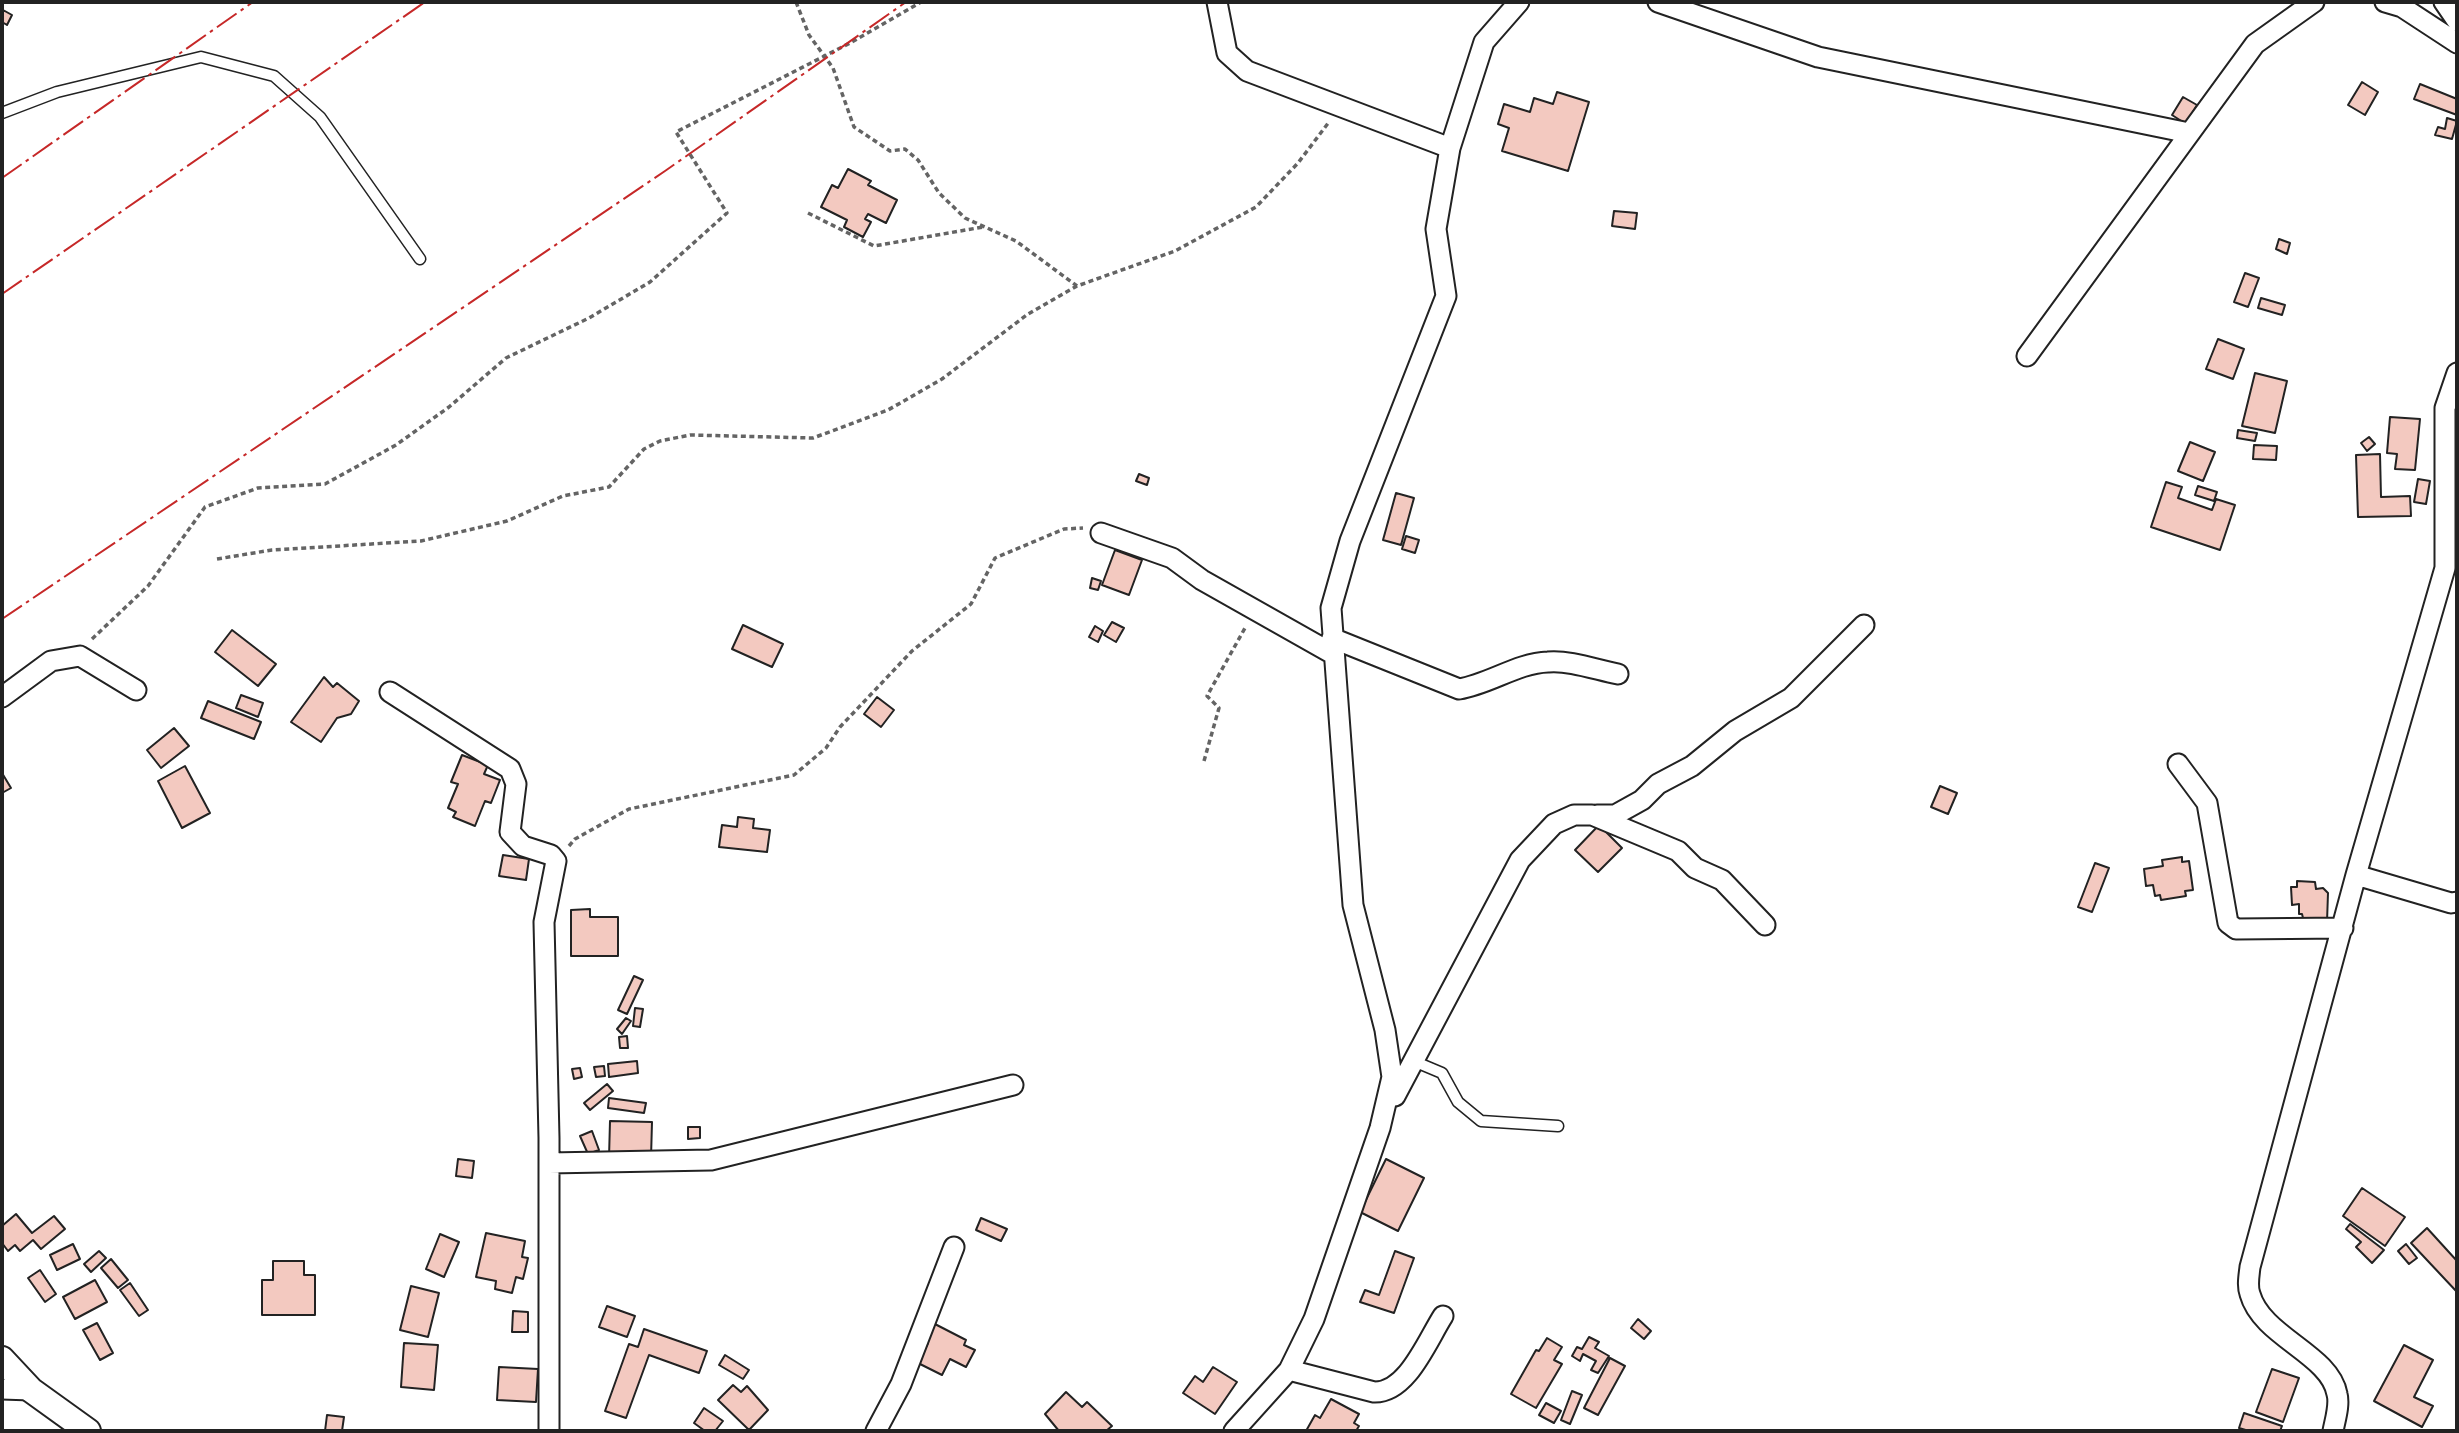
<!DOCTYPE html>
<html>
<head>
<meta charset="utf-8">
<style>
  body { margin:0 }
  #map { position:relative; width:2459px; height:1433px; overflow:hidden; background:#fff; font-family:Poppins,sans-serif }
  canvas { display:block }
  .frame { position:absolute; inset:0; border:4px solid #222; pointer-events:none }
</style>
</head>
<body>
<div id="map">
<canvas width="2459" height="1433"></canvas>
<div class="frame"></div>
</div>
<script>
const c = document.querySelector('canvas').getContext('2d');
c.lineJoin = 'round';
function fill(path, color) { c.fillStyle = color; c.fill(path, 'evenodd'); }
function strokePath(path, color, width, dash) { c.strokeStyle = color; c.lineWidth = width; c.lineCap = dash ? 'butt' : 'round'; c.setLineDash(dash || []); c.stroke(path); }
const building = new Path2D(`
  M3,10L12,15L7,25L2,22Z
  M2362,82L2378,92L2365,115L2348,105Z
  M2420,84L2457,99V115L2414,99Z
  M1557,92L1589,102L1568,171L1502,151L1509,128L1498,124L1504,104L1530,112L1534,98L1553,104Z
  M2183,97L2197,105L2186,124L2172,115Z
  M2447,118L2457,121L2452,139L2435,135L2438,127L2445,129Z
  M848,169L871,181L868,185L897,200L886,223L868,214L865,219L871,222L863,237L844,227L847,220L821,207L832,185L838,188Z
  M1614,211L1637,213L1635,229L1612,226Z
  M2279,239L2290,243L2287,254L2276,249Z
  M2245,273L2259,278L2248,307L2234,302Z
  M2261,298L2285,305L2282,315L2258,308Z
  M2218,339L2244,349L2233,379L2206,369Z
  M2255,373L2287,381L2275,433L2242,426Z
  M2390,417L2420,419L2415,470L2395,469L2397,454L2387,453Z
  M2238,430L2257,433L2255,441L2237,438Z
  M2369,437L2375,444L2367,451L2361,443Z
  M2190,442L2215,452L2203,481L2178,471Z
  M2254,445L2277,446L2276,460L2253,459Z
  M2380,454L2381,497L2410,496L2411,516L2358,517L2356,455Z
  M1139,474L1149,478L1147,485L1136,481Z
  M2418,479L2430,481L2426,504L2414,502Z
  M2166,482L2182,487L2178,498L2212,510L2216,499L2235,505L2220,550L2151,527Z
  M2198,486L2217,492L2214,501L2195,495Z
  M1396,493L1414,498L1401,545L1383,540Z
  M1406,536L1419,540L1415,553L1402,549Z
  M1115,550L1142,560L1129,595L1102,585Z
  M1092,578L1101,581L1098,590L1090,588Z
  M1112,622L1124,628L1116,642L1104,635Z
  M743,625L783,644L772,667L732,649Z
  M1095,626L1103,631L1098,642L1089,637Z
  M232,630L276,664L258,686L215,652Z
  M324,677L333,687L337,683L359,701L351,714L337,718L321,742L291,722Z
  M241,695L263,703L258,717L236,708Z
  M877,697L894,710L881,727L864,714Z
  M208,701L261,722L254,739L201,718Z
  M174,728L189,746L161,768L147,750Z
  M462,755L488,765L484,774L500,780L491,803L485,801L475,826L453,817L456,812L448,808L458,784L451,782Z
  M185,766L210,813L182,828L158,781Z
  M2,773L11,788L2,793Z
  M1940,786L1957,793L1948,814L1931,807Z
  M738,817L754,819L753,828L770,830L767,852L719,847L722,825L737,827Z
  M1599,825L1622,848L1598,872L1575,850Z
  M503,855L529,859L526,880L499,876Z
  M2182,857V862L2189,861L2193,890L2185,891L2186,896L2161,900L2160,895L2155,896L2153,885L2146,886L2144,869L2163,866L2162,860Z
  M2095,863L2109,868L2092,912L2078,907Z
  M2297,881L2315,882L2316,889L2323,888L2328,893L2327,922H2304L2302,914H2299V904L2292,905L2291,887H2297Z
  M590,909V917H618V956H571V910Z
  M634,976L643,980L627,1014L618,1010Z
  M635,1008L643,1009L640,1027L633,1026Z
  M626,1018L631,1021L622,1034L617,1029Z
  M627,1036L628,1048H620L619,1037Z
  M637,1061L638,1073L609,1077L608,1064Z
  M604,1066L605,1076L596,1077L594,1067Z
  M580,1068L582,1077L574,1079L572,1069Z
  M607,1084L613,1091L590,1110L584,1103Z
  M609,1098L646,1103L644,1113L608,1108Z
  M610,1121L652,1122L651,1158H609Z
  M688,1127H700V1138L688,1139Z
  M592,1131L599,1150L588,1154L580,1136Z
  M458,1159L474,1161L472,1178L456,1176Z
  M1386,1159L1424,1178L1398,1231L1360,1212Z
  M2362,1188L2405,1217L2385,1246L2343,1216Z
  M16,1214L32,1233L54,1216L65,1229L41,1249L33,1240L20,1251L15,1245L8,1251L2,1243V1226Z
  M981,1218L1007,1229L1001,1241L976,1230Z
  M2350,1224L2384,1250L2372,1263L2356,1247L2361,1242L2346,1229Z
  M2427,1228L2457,1261V1292L2411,1243Z
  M486,1233L525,1241L522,1257L528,1258L523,1279L516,1277L512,1293L495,1289L496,1281L476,1277Z
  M440,1234L459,1242L444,1277L426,1269Z
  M73,1244L80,1259L57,1270L50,1255Z
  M2406,1244L2417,1258L2409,1264L2398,1251Z
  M99,1251L106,1258L91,1272L84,1264Z
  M1395,1251L1414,1258L1394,1313L1360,1302L1365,1290L1379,1295Z
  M111,1259L128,1280L118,1288L101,1268Z
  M273,1261H304V1275H315V1315H262V1280H273Z
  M40,1270L56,1294L45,1302L28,1278Z
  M95,1280L107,1302L75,1319L63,1297Z
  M130,1283L148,1310L139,1316L120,1290Z
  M411,1286L439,1293L428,1337L400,1330Z
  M607,1306L635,1316L627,1337L599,1327Z
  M513,1311L528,1312V1332H512Z
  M1638,1319L1651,1331L1644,1339L1631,1328Z
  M931,1322L966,1340L964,1345L975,1350L966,1367L950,1359L942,1375L918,1363L928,1343L922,1340Z
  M97,1323L113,1353L100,1360L83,1330Z
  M644,1329L707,1351L699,1373L649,1355L626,1418L605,1411L629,1344L638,1347Z
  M1589,1337L1599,1342L1595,1348L1609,1356L1598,1373L1591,1370L1596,1361L1583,1354L1580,1361L1572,1356L1577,1347L1582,1349Z
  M1547,1338L1562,1347L1554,1360L1562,1364L1536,1408L1511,1394L1536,1350L1539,1351Z
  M404,1343L438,1345L434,1390L401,1387Z
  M2404,1345L2433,1360L2414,1397L2433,1406L2422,1427L2374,1401Z
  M725,1355L749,1370L743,1379L719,1365Z
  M1610,1358L1625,1366L1598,1415L1584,1408Z
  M499,1367L538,1369L536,1402L497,1400Z
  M1213,1367L1237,1382L1215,1414L1183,1393L1195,1376L1203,1382Z
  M2272,1369L2299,1378L2283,1422L2256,1412Z
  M733,1385L741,1392L747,1386L768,1410L749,1430L718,1400Z
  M1572,1391L1582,1395L1570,1424L1561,1420Z
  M1066,1392L1082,1407L1087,1402L1112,1426L1106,1431H1059L1045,1414Z
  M1331,1399L1359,1414L1354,1423L1359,1426L1356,1431H1306L1315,1415L1320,1418Z
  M1546,1403L1561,1411L1554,1423L1539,1415Z
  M704,1408L723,1421L715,1431H705L694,1423Z
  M2244,1413L2282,1426L2280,1431H2249L2239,1428Z
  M327,1415L344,1417L342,1431H325Z`);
fill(building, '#f3c9c0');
strokePath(building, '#222', 2);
const service = new Path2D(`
  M2,113L57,92L201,57L274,76L320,117L420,259
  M1411,1060L1442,1073L1458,1102L1481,1121L1558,1126`);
const minor = new Path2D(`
  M1217,2L1227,53L1247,71L1450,148
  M1658,2L1818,57L2189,133
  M2385,2L2402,7L2457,43
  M2444,2L2457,21
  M2027,356L2255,44L2314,2
  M1101,533L1172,558L1202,580L1333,654
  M1332,638L1459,689C1490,684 1517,663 1548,662C1570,660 1597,670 1618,674
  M390,692L510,769L516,784L510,832L523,846L551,855L556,861L544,922L549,1138V1431
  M2,697L51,661L80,656L136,690
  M2178,764L2207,803L2228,923L2236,929L2343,928
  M1597,815H1615L1642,800L1658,784L1692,766L1735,731L1791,698L1864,625
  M2356,875L2451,903L2457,902
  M1395,1096L1520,860L1554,824L1574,815H1592L1678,851L1695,868L1722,880L1765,925
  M549,1163L711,1160L1013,1085
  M1289,1370L1374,1392C1407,1393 1427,1341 1443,1316
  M2,1389L31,1390
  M876,1431L901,1384L954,1247
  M1234,1431L1289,1370L1314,1319L1380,1128L1392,1077L1385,1030L1353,905L1331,608L1350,541L1446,296L1436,229L1450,148L1484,42L1519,2
  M2333,1431C2335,1420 2340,1405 2337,1394C2330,1354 2262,1337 2250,1294C2247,1286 2249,1276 2250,1267L2356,875L2445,568V408L2457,373`);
const tertiary = new Path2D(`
  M2,1359L31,1390L88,1431`);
strokePath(service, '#222', 13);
strokePath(minor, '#222', 23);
strokePath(tertiary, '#222', 28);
strokePath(new Path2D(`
  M796,2L809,35L833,68L854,127L890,151L905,149L918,160L939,193L965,218L1016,241L1077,286
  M808,213L874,246L983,227
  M217,559L272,550L421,541L507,521L563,496L609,487L644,449L660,441L690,435L813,438L888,410L942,379L1028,314L1077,286L1175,251L1256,207L1298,163L1329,122
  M92,639L148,586L205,507L258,488L325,484L396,445L449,407L506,358L589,318L650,282L727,213L676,132L850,43L921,2
  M1204,761L1219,708L1207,696L1245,628
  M569,846L575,839L629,809L794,775L826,748L840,727L912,651L971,604L995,558L1064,529L1083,528`), '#646464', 3.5, [5, 3.5]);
strokePath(service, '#fff', 10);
strokePath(minor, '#fff', 19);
strokePath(tertiary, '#fff', 24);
strokePath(new Path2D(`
  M2,178L253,2
  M2,294L425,2
  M2,619L665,171L906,2`), '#c62828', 2, [24, 5, 3.5, 5]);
</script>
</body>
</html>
